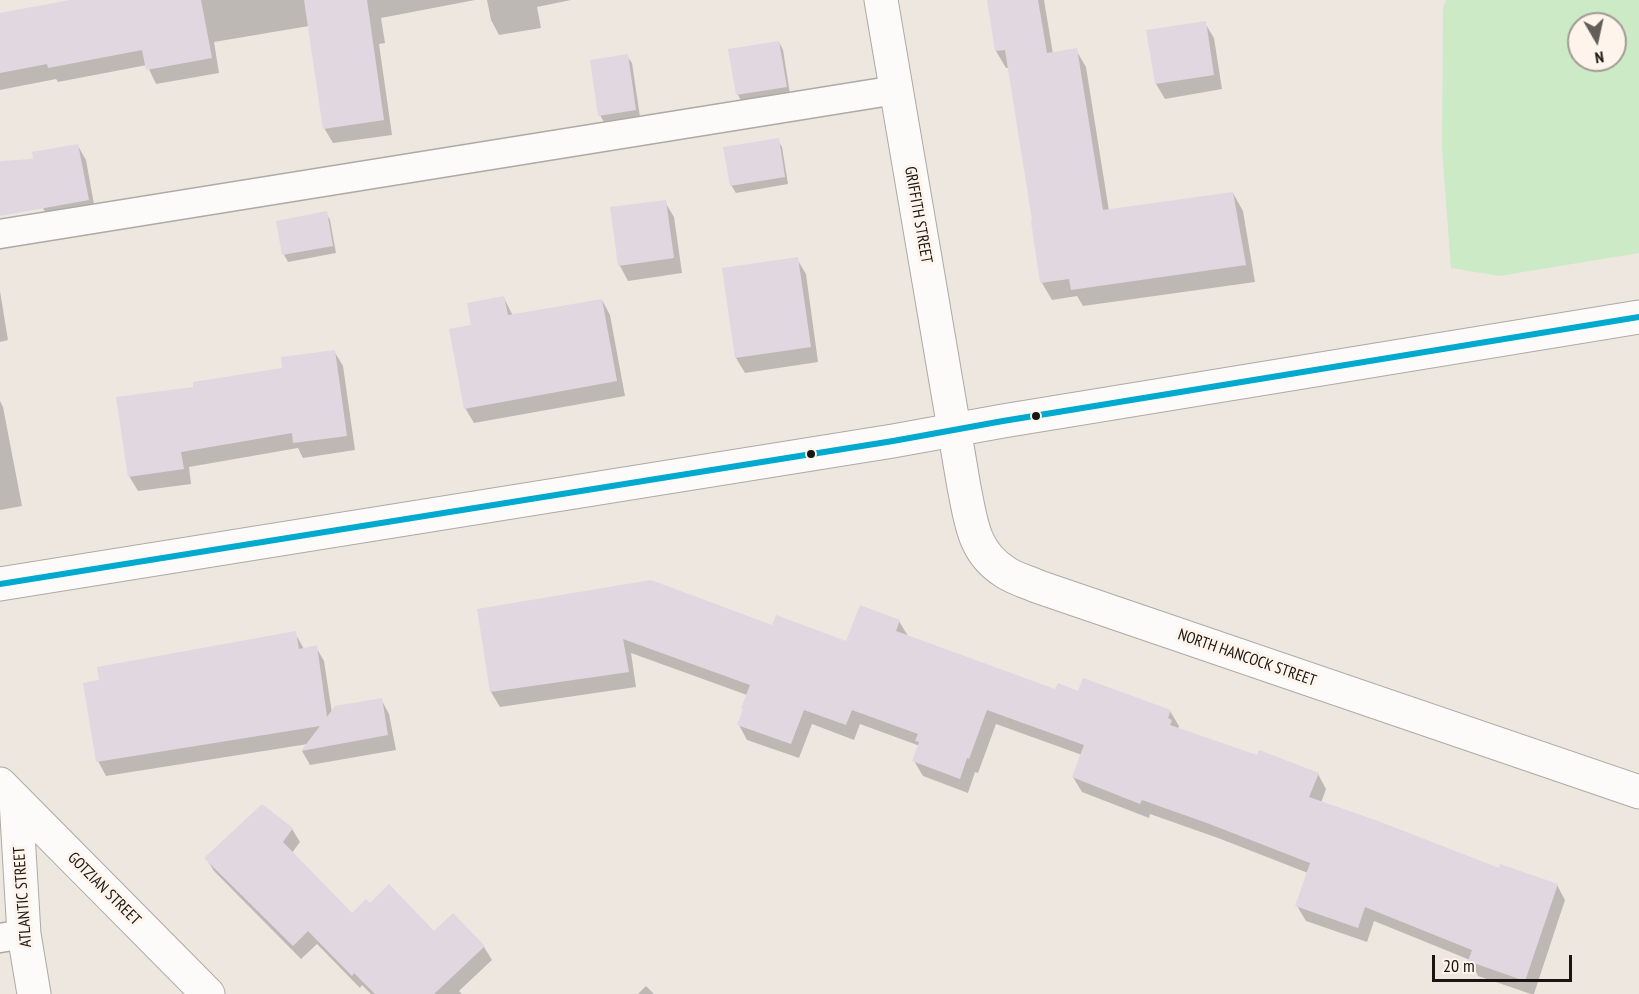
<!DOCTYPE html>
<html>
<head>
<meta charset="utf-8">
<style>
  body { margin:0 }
  #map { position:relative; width:1639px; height:994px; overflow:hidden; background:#ede7e0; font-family:"PT Sans Narrow",sans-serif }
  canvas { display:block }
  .north { position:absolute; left:1567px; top:12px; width:60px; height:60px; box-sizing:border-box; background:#fef4eb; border:2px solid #a29b94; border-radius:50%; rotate:171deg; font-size:16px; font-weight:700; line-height:24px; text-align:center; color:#191511 }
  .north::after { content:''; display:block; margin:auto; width:21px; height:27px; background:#635e59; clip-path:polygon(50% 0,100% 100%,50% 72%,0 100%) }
  .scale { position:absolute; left:1432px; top:955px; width:140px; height:27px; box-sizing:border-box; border:3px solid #191511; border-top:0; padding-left:8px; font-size:18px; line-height:21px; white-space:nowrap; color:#191511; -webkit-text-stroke:4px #fef4eb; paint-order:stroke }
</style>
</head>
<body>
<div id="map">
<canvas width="1639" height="994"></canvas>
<div class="north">N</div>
<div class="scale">20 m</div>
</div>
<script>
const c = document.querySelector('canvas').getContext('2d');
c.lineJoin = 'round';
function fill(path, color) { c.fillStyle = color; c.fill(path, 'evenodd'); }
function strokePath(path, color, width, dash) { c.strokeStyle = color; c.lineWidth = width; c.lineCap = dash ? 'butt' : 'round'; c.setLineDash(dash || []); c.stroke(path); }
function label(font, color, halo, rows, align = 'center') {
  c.font = font + ' "PT Sans Narrow",sans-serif'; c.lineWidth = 6; c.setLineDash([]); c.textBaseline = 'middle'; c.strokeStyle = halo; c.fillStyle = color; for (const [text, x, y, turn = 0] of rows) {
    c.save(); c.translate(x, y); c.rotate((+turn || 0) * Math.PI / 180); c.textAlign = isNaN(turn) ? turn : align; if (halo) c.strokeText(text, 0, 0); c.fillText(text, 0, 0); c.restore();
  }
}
fill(new Path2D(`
  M1446,0H1639V253L1499,276L1451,268L1442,149L1443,8ZM1579,24H1615V60H1579Z`), '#cdeac6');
fill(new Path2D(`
  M83,0H475L381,18L385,43L379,44L392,135L333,143L324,128L309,26L214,42L219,73L156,84L147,65L58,82L56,79L0,90V14Z
  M487,0H571L537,7L541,28L499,35L491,20Z
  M988,0H1044L1053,54L1076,50L1086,67L1109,211L1233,193L1243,211L1255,282L1083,306L1077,296L1052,300L1042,283L1010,68H1006L996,51Z
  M1205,23L1214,38L1222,89L1165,99L1156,84Z
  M779,42L783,50L790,94L742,102L738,95L730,50Z
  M627,56L632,63L640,117L604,122L600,115Z
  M778,140L782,147L788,184L736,193L731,185Z
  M78,146L86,160L96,215L52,223L43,208Z
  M665,202L674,217L682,273L628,281L620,266L612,208Z
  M326,213L330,220L336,253L288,262L284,255Z
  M797,259L806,274L818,362L745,373L736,358L724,269Z
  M0,291L8,340L0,342Z
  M504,298L513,316L602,300L610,315L625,396L474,423L465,408L472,326Z
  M334,351L343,366L355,450L303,458L298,448L189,467L191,484L138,491L129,476L195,388L284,369Z
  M0,401L3,407L22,506L0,510Z
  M479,610L773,627L847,643L899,621L908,636L1056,691L1079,693L1170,711L1179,726L1178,729L1257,757L1318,774L1326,789L1321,803L1500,870L1557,885L1565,900L1534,994H1531L1478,976L1470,960L1374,921L1367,942L1306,921L1297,906L1308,873L1218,838L1150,814L1149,818L1082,792L1073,777L1082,755L996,724L978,773L975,772L968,793L923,776L914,761L920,746L860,724L854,740L812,724L799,758L747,740L739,725L747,695L631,653L636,687L500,707L491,692Z
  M295,633L304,649L316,647L324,661L332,713L381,699L389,714L396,750L310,765L302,751L308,744L106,776L98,761Z
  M292,829L300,842L292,853L352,915L370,905L434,933L484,947L492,960L459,991L462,994H371L362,985L360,988L317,944L301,959L214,871L206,858Z
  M646,986L654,994H638Z`), '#0003');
fill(new Path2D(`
  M70,0H201L212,58L146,70L142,50L48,68L47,64L0,73V13Z
  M304,0H367L384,120L323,129Z
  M987,0H1038L1047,53L1077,48L1103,210L1233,192L1246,265L1071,290L1069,279L1040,283L1031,221L1032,220L1005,50L995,51Z
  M1206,21L1214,75L1155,84L1146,30Z
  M779,41L787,87L736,95L728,49Z
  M628,54L636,110L598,116L590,60Z
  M779,138L785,177L730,186L723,147Z
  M78,144L89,200L0,216V161L33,159L32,152Z
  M666,200L674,258L618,266L610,207Z
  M327,211L333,246L282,255L276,221Z
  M798,257L811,347L735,358L722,268Z
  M504,296L508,315L602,299L617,381L464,409L449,329L471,325L467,303Z
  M335,350L347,436L293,443L292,433L181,452L184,469L128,477L116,397L193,387V382L282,368L281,357Z
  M651,580L772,625L776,615L846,641L860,605L900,620L896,631L1055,689L1058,683L1078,691L1083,678L1171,710L1168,718L1172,720L1170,725L1257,755L1259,750L1319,773L1309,797L1378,821L1499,868L1500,864L1558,884L1525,981L1468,961L1472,950L1365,907L1358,928L1295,906L1310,863L1207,823L1142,800L1140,804L1072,777L1084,745L987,710L969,759L967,758L960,779L912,761L919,742L915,741L918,734L852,710L846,725L804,710L791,744L737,725L743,710L741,708L750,685L623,639L629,672L490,692L477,609Z
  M296,631L299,649L317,645L327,717L335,706L382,698L388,735L301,751L320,726L96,762L83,683L99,680L97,667Z
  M262,804L293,828L283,842L352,913L366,899L370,903L389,884L434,931L453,913L485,946L434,994H375L354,973L352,976L308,931L293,946L204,858Z`), '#e1d7e1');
const service = new Path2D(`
  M0,234L896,90
  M0,938L24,934`);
const minor = new Path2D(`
  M881,0L964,487C971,521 973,552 1005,572C1015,579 1028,582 1039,587L1639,792
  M0,784L208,994
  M16,800L24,934L34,994`);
const tertiary = new Path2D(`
  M0,584L893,441L1003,421L1639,317`);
strokePath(service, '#aea9a4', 31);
strokePath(minor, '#aea9a4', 35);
strokePath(tertiary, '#aea9a4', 35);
strokePath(service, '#fcfbfa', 28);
strokePath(minor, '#fcfbfa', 33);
strokePath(tertiary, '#fcfbfa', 33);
strokePath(new Path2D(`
  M0,584L893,441L1003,421L1639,317`), '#00a9ce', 6);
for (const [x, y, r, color] of [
  [1036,416,5,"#191511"],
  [811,454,5,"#191511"]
]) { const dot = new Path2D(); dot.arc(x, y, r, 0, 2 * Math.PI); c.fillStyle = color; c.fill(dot); strokePath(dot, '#fef4eb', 2); }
label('16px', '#191511', '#fef4eb', [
  ["GRIFFITH STREET",918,215,80],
  ["NORTH HANCOCK STREET",1247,658,19],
  ["GOTZIAN STREET",104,889,45],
  ["ATLANTIC STREET",23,897,-94]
]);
</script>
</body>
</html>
